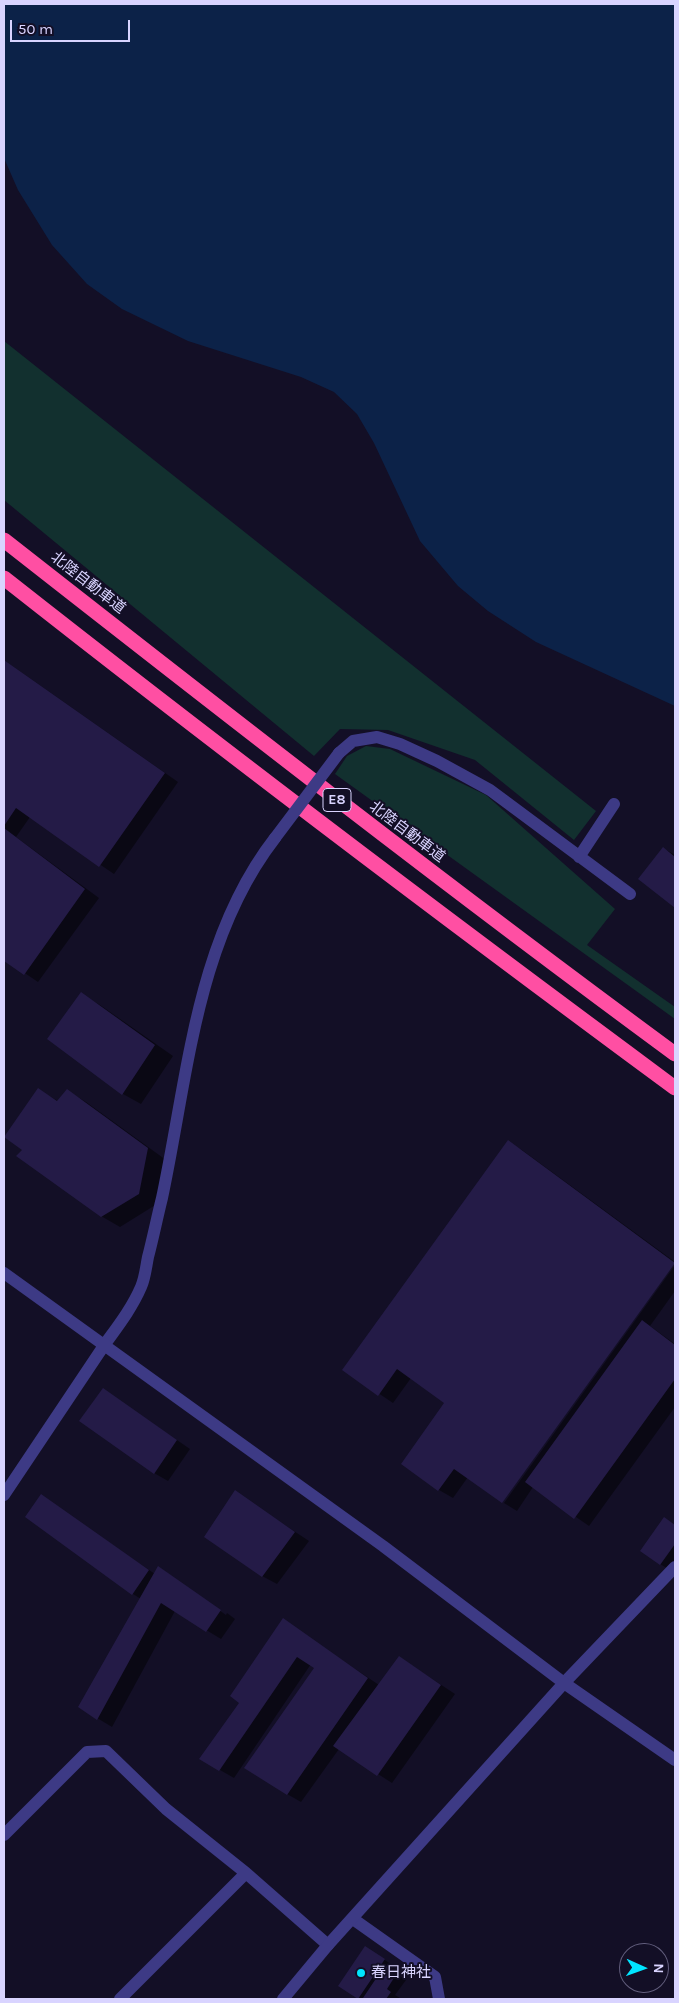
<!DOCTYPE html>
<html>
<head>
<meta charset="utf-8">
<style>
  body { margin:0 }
  #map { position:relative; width:679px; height:2003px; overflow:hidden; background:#130f26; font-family:Karla,sans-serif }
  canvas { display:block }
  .frame { position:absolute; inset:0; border:5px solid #d9d4ff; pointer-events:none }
  .north { position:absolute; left:619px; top:1943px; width:50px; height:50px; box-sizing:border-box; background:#130f26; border:1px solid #625e7d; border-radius:50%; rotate:92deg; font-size:14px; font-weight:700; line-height:20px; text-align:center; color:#d9d4ff }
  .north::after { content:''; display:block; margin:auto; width:18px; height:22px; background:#00e5ff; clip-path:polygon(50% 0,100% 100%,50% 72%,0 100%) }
  .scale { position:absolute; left:10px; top:20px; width:120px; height:22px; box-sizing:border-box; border:2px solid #d9d4ff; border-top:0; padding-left:6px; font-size:15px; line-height:18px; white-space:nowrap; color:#d9d4ff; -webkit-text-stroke:4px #130f26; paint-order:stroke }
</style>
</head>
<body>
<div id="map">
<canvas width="679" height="2003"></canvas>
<div class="frame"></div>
<div class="north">N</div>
<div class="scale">50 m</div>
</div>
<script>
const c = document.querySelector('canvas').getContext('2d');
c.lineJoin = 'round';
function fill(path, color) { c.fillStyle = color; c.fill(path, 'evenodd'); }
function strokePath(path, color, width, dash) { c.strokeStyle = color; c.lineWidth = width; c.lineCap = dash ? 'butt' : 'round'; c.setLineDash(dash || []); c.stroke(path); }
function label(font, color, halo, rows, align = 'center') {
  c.font = font + ' Karla,"Noto Sans JP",sans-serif'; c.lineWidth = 4; c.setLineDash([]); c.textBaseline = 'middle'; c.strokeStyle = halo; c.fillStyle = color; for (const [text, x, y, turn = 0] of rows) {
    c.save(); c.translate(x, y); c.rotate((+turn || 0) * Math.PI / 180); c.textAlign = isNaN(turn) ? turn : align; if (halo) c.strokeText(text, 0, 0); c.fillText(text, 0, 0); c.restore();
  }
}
fill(new Path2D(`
  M4,341L596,811L574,840L475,760L388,730L340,729L314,756L4,500Z
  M366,746L390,749L486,795L615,909L587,945L675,1007V1019L335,774L347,756Z`), '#12302f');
fill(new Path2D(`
  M4,4H675V706L536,642L488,611L458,586L420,541L374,443L357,414L334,392L301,377L188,341L122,309L87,284L52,245L18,190L4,158Z`), '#0c2248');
fill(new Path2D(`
  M4,660L178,782L114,874L30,817L16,837L99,898L38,982L4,959Z
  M663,848L675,855V907L639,879Z
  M81,994L100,1005L173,1056L141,1104L123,1094Z
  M39,1090L58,1101L68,1091L86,1102L166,1160L157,1204L120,1227L101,1216L24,1149Z
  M508,1142L522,1150L675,1262L502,1502L468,1477L453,1498L439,1490L446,1403L411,1378L393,1403L344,1370Z
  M675,1265V1291L650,1326L675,1344V1407L589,1526L533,1487L517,1511L504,1503Z
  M104,1390L190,1449L168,1481L154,1473Z
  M235,1492L309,1541L277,1584L262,1576Z
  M41,1496L155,1574L159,1567L226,1615L227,1613L235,1619L221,1639L175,1611L112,1727L79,1707L141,1599L133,1594Z
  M665,1519L675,1525V1562L670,1570L660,1564Z
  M283,1620L379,1685L399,1657L455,1694L392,1783L339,1749L301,1802L287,1794L316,1668L311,1664L234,1778L220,1770L241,1702Z
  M379,1956L398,1969L395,1973L406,1980L395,1995L400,1998L399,1999H361L340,1985Z`), '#0007');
fill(new Path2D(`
  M4,660L165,773L99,867L16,808L4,826Z
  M4,828L85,889L24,975L4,961Z
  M663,847L675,857V908L638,879Z
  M81,992L155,1045L122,1095L47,1039Z
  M38,1088L57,1101L67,1089L148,1148L139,1194L101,1217L16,1156L22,1150L4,1137Z
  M508,1140L675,1263L502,1503L454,1469L438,1491L401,1464L444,1403L397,1369L378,1396L342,1370Z
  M642,1320L675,1345V1379L574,1519L525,1482Z
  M103,1388L177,1440L154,1474L79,1421Z
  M235,1490L295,1532L262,1577L204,1537Z
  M41,1494L149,1570L132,1595L25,1517Z
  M664,1517L675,1525V1544L660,1565L640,1551Z
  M158,1566L221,1610L206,1632L161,1603L97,1720L78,1707Z
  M283,1618L368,1678L287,1795L244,1768L314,1668L297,1657L219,1771L199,1759L239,1703L230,1696Z
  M399,1656L441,1685L377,1776L333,1746Z
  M365,1946L385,1959L358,1999L338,1986Z
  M385,1965L397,1973L387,1989L391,1992L386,1999H365L363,1998Z`), '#241b47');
strokePath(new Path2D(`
  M339,753L353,741L377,737L400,744L437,761L490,790L630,894
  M579,857L614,804
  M105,1344C118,1326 132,1308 141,1287C145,1278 146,1267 148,1257C153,1238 157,1218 162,1198C188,1076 196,940 275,838
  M564,1683L675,1567
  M4,1835L87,1752L106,1751L166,1809L246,1873L328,1945
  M353,1919L435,1977L439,1999
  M120,1999L246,1873`), '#3d3a85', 12);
strokePath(new Path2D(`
  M4,1273L383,1546L564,1683L675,1760
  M4,1495L105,1344
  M283,1999L328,1945L564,1683`), '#3d3a85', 12);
strokePath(new Path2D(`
  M4,540C226,714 448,887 675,1054
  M4,578C225,752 449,921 675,1088`), '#ff4fa3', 15);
strokePath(new Path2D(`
  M275,838L339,753`), '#3d3a85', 12);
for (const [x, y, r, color] of [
  [361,1973,5,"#00e5ff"]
]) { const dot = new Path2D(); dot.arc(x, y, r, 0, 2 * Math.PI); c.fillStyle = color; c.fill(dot); strokePath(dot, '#130f26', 2); }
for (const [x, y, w] of [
  [337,800,28]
]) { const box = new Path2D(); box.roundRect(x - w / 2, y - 11.5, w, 23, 4); c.fillStyle = '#130f26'; c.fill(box); strokePath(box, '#d9d4ff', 1); }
label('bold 14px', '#d9d4ff', null, [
  ["E8",337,800]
]);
label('15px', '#d9d4ff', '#130f26', [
  ["北陸自動車道",88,583,38],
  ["北陸自動車道",407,832,37]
]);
label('15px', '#d9d4ff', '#130f26', [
  ["春日神社",371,1973]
], 'left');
</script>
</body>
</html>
